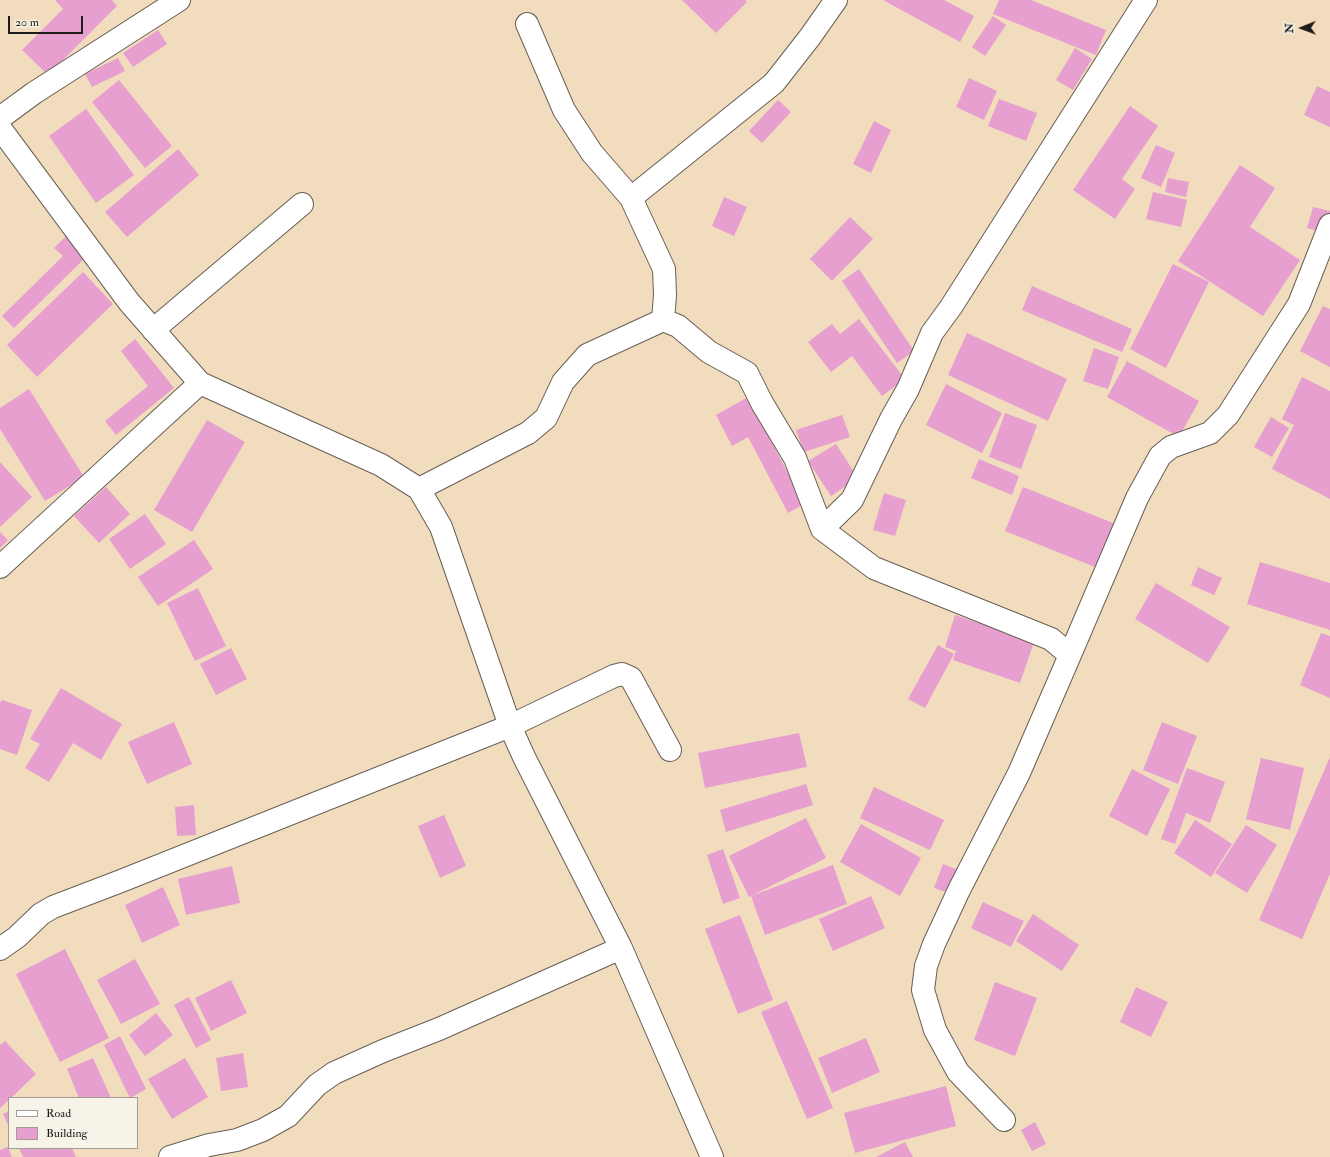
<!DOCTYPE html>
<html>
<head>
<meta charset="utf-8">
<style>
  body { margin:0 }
  #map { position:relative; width:1330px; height:1157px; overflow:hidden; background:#f2dcbe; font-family:"IM FELL Double Pica",serif }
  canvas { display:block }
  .legend { position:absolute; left:8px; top:1097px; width:130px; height:52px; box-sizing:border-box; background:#f7f3e8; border:1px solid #9f9d96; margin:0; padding:5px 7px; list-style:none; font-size:12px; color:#1c1c1c }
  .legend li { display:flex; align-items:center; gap:8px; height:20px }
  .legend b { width:20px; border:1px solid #9f9d96 }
  .north { position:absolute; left:1282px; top:8px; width:40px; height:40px; -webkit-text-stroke:3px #f7f3e8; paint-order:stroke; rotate:269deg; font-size:11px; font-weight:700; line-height:16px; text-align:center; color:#1c1c1c }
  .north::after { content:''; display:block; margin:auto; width:14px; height:18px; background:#1c1c1c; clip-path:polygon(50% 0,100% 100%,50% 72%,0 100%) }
  .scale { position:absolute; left:8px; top:16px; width:75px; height:18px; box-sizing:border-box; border:2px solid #1c1c1c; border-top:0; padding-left:5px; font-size:12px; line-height:14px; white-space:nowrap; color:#1c1c1c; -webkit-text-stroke:3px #f7f3e8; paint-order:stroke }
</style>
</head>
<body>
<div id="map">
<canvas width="1330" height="1157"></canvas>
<ul class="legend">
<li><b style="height:5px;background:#fff"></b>Road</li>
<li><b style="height:11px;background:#e69fce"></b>Building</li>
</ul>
<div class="north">N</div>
<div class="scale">20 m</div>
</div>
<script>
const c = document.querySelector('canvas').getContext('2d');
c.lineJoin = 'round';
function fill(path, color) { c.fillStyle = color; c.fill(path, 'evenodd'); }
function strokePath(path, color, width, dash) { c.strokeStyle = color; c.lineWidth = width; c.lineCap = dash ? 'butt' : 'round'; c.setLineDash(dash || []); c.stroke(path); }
fill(new Path2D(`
  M55,0H112L117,6L48,75L22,50L63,9Z
  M682,0H745L747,2L716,33Z
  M883,0H944L974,16L960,42Z
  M999,0H1031L1106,30L1096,55L993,14Z
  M993,16L1006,25L985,56L972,47Z
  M158,30L167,44L133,67L123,53Z
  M1075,48L1092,59L1073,90L1056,80Z
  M118,58L125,71L92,87L85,74Z
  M969,78L997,91L984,120L956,107Z
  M119,80L172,146L145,168L92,102Z
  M1317,86L1330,92V127L1304,115Z
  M999,99L1037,113L1026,141L988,126Z
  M778,100L791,112L762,143L749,131Z
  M1130,106L1158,126L1122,179L1135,189L1115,219L1073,190Z
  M86,109L134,175L96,203L49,136Z
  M874,121L891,130L871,173L853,164Z
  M1156,145L1175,153L1161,187L1141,178Z
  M178,149L199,175L127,237L105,212Z
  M1240,165L1275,188L1250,227L1300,260L1263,316L1178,261Z
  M1168,178L1189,182L1186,197L1165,192Z
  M1153,192L1187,200L1181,227L1146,219Z
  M724,197L747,207L734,236L712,226Z
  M1313,207L1330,211L1326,233L1307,228Z
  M850,217L873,239L832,281L810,259Z
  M66,236L86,257L14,328L2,316L63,256L54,248Z
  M1173,264L1209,282L1166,368L1130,349Z
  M859,269L914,351L897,363L842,281Z
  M83,272L113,304L37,377L7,345Z
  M1032,286L1132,329L1122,352L1022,310Z
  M1323,306L1330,309V367L1300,351Z
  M859,319L905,379L882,396L852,356L831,372L808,342L832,324L840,334Z
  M967,333L1067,379L1048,421L948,375Z
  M135,339L174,388L116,435L105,421L148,386L121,351Z
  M1094,348L1119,357L1108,389L1083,381Z
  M1127,361L1199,401L1179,437L1107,397Z
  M1302,377L1330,391V499L1272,469L1294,425L1282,419Z
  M946,384L1002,413L982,453L926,425Z
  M29,389L84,477L45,501L0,429V408Z
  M748,397L804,504L788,513L748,437L732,446L716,415Z
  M1005,413L1037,425L1021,469L989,457Z
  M842,415L850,437L804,452L796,430Z
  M1271,417L1289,428L1272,457L1254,447Z
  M207,420L245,442L192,532L154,510Z
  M836,444L858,478L831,496L808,461Z
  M979,459L1019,476L1012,495L971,478Z
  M0,462L32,497L0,527Z
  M106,487L130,514L99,543L74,516Z
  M1023,487L1118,525L1100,569L1005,531Z
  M884,493L906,500L895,536L873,530Z
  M145,514L166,544L130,569L109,539Z
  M0,532L8,540L0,548Z
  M194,540L213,569L158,606L138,577Z
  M1260,562L1330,583V630L1247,604Z
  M1198,567L1222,578L1214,595L1191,585Z
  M1156,583L1230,627L1208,663L1135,619Z
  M198,588L226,646L195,661L167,603Z
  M955,615L1034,642L1020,683L953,660L956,651L945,647Z
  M1321,633L1330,636V698L1300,685Z
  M938,645L954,654L925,708L908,699Z
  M231,648L247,679L216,695L200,664Z
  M61,688L122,724L101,760L73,743L49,782L25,768L40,744L30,739Z
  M2,700L32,710L17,755L0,749V703Z
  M174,722L192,764L147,784L128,742Z
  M1162,722L1197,736L1178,784L1143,770Z
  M799,733L807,767L705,788L698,753Z
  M1330,757V874L1302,939L1259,920Z
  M1261,758L1304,768L1290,830L1246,819Z
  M1187,768L1225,782L1210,823L1186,813L1175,844L1161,839Z
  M1132,769L1170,789L1147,836L1109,816Z
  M806,784L813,805L726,832L720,810Z
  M874,787L944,820L930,850L860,818Z
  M194,805L196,835L177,836L175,807Z
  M444,815L466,866L440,878L418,826Z
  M806,818L826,858L749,897L729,856Z
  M1195,820L1232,844L1211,877L1174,853Z
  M861,824L921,858L900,896L840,862Z
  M1246,825L1277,845L1247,893L1215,873Z
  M723,849L740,898L723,904L707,855Z
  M943,864L958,870L949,893L934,888Z
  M833,865L847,904L765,935L751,896Z
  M232,866L240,903L186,915L178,879Z
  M163,887L180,925L142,943L125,905Z
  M871,896L885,928L833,951L819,919Z
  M983,902L1024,921L1011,947L971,928Z
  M1033,914L1079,945L1062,971L1016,941Z
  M740,915L773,1000L738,1014L705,929Z
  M65,949L109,1038L60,1062L16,974Z
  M135,959L160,1004L121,1024L97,980Z
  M231,980L247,1013L211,1031L195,998Z
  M995,982L1037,998L1015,1056L974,1040Z
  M1136,987L1168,1002L1151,1037L1120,1022Z
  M189,997L211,1040L196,1048L174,1005Z
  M787,1001L833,1108L807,1119L761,1012Z
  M156,1013L173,1035L145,1056L129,1035Z
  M120,1036L146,1089L130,1098L104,1045Z
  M866,1038L880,1072L832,1093L818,1058Z
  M5,1041L36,1074L11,1098H9V1100L0,1108V1045Z
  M243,1053L248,1087L221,1091L216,1058Z
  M93,1058L111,1098H79L67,1069Z
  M185,1058L208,1097L172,1119L148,1079Z
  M946,1086L956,1126L855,1153L844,1113Z
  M9,1111V1127L3,1114Z
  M1035,1122L1046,1144L1032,1151L1021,1130Z
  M905,1142L913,1157H876Z
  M8,1147L12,1157H0V1150Z
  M19,1148H72L76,1157H23Z`), '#e69fce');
const minor = new Path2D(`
  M527,24L564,110L592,153L631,198L664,269L665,295L663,320
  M0,128L129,302L200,383L381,465L419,489L441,527L510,726L524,757L621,948L712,1157
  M631,198L774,83L810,37L836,0
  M153,330L302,204
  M419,489L528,433L546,418L563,382L587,355L663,320L678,326L709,352L747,373L762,403L795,458L822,529L874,568L1051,639L1070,655L1137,498L1160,456L1171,447L1210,433L1228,415L1299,304L1330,225
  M822,529L852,500L891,419L908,389L932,333L951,307L1146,0
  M0,567L200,383
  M0,949L17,937L41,914L53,907L121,881L510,726L614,676L622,674L631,678L670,750
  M1004,1120L958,1072L935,1030L923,990L926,966L934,944L959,890L1019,773L1070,655
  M170,1157L209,1145L237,1140L263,1130L288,1116L317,1085L334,1073L383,1051L439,1029L621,948`);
const tertiary = new Path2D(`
  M0,118L34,93L179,0`);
strokePath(minor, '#675f55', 24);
strokePath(tertiary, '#675f55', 24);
strokePath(minor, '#fff', 22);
strokePath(tertiary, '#fff', 22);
</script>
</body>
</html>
